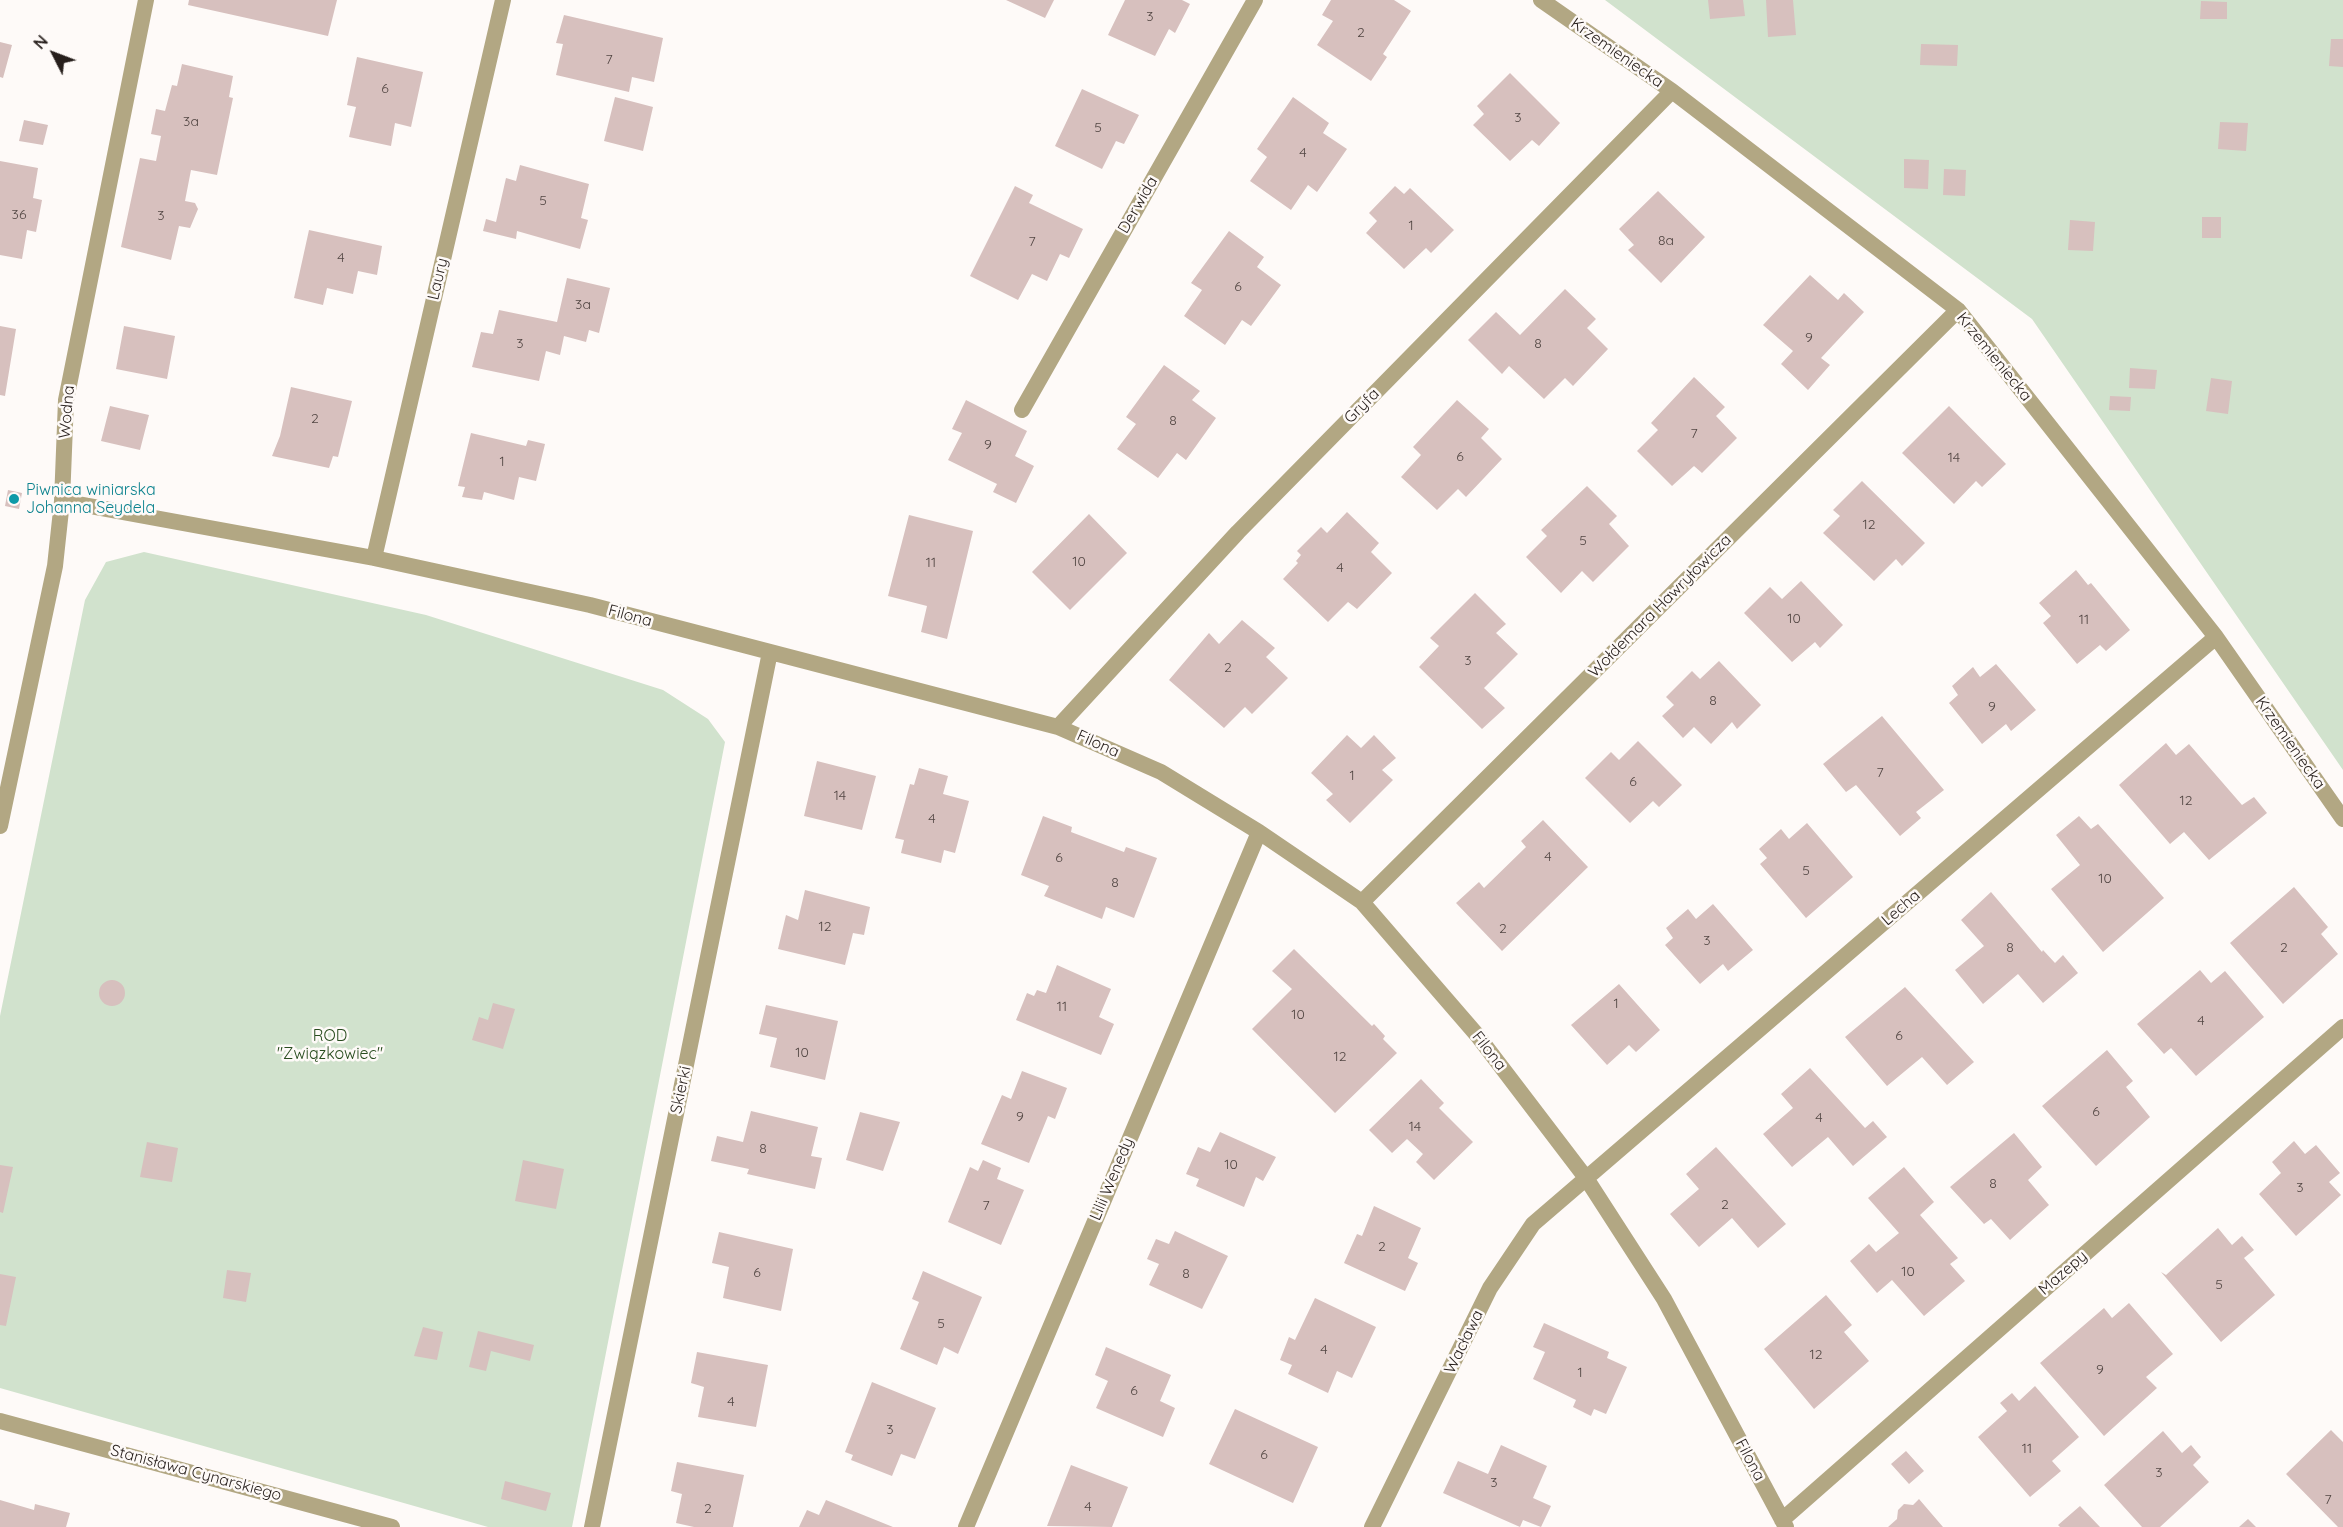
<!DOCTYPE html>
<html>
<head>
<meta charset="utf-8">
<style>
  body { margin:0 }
  #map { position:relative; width:2343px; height:1527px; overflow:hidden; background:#fefaf8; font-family:Quicksand,sans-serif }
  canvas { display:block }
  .north { position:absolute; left:24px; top:24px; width:60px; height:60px; -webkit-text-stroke:4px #fefaf8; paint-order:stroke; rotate:312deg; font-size:16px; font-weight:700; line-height:24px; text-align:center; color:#271f1c }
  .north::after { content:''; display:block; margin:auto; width:21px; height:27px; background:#271f1c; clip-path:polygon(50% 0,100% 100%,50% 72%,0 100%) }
</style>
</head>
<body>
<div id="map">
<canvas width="2343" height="1527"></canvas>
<div class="north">N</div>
</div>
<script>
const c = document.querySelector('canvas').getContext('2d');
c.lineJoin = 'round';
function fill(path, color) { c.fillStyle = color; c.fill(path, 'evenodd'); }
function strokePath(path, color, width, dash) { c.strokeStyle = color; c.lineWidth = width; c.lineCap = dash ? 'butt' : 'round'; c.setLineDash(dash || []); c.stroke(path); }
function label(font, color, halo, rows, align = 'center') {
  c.font = font + ' Quicksand,sans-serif'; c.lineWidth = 5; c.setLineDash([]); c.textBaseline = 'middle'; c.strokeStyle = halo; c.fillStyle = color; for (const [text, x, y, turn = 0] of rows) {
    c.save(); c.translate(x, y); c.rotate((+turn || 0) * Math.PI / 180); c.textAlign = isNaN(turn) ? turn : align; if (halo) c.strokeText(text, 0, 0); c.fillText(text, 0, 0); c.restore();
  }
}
fill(new Path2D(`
  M1605,0H2343V770L2032,319Z
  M144,552L426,615L663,690L708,719L725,742L572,1527H488L0,1388V1016L85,600L106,562Z`), '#d1e2cd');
fill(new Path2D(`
  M189,0H337L328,36L188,5Z
  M1006,0H1054L1045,18Z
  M1125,0H1182L1190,4L1175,33L1169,29L1155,56L1108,35Z
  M1331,0H1394L1411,11L1383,54L1387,57L1371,81L1317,45L1333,21L1322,15Z
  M1708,0H1743L1745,16L1710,19Z
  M1766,0H1793L1796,35L1768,37Z
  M2201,1L2227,2V19H2200Z
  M564,15L663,38L654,82L632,77L629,92L556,75L563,44L556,43Z
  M2331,39H2343V67L2329,66Z
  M0,42L12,45L3,78L0,77Z
  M1921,44L1958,45L1957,66L1920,65Z
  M357,57L423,72L411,127L395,123L391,146L349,137L356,107L347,105Z
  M182,64L233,76L229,97L233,98L217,175L191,170L185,201L195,203L198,209L190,228L179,226L171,260L121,247L140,158L156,161L161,136L151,134L156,109L165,111L172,85L177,86Z
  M1510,73L1560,123L1539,146L1532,140L1510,161L1473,125L1484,114L1477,106Z
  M1082,89L1139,115L1124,144L1116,141L1102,169L1055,146Z
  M615,97L653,107L643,151L604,141Z
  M1293,97L1329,123L1323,133L1347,149L1317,192L1308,185L1291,210L1250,181L1267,157L1257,149Z
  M24,120L48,125L43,145L19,141Z
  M2220,122L2248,123L2246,151L2218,149Z
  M1904,159L1929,160L1928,189L1904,188Z
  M0,161L38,168L33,198L42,200L36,232L27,230L22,259L0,255Z
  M520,165L589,184L581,218L588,220L580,249L517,231L516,239L483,231L486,219L496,222L506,178L516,181Z
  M1944,169L1966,170L1965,196L1943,195Z
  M1015,186L1033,195L1029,203L1083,229L1069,258L1060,254L1047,281L1032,274L1018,300L970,276Z
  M1395,186L1404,194L1410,188L1454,230L1431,253L1426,248L1404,269L1366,233L1377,221L1369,213Z
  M1658,191L1705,237L1661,283L1628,250L1634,245L1619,229Z
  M2202,217H2221V238H2202Z
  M2070,220L2095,222L2093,251L2068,250Z
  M309,230L382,246L377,275L358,271L353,294L327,288L323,305L294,298Z
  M1229,231L1264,257L1257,267L1281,285L1251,326L1242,320L1225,345L1184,316L1202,290L1191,283Z
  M1810,275L1838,300L1844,293L1864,312L1821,358L1830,365L1808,390L1781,364L1793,351L1763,325Z
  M567,278L610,288L599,333L589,330L586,342L564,336L560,355L546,351L539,381L472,367L481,332L493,334L499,310L557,322Z
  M1565,289L1596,319L1587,328L1608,349L1573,386L1565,378L1544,399L1509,366L1502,374L1468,340L1496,312L1520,335Z
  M0,326L16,329L5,396L0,395Z
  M124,326L175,336L167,379L116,369Z
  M1164,365L1200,391L1192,400L1216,418L1186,460L1177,453L1158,478L1117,449L1136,424L1126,417Z
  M2130,368L2157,370L2155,389L2129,388Z
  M1694,377L1725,407L1716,416L1737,438L1702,473L1694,466L1672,486L1637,451L1658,430L1651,423Z
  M2211,378L2232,381L2228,414L2206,411Z
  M291,387L352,401L338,457L333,456L329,468L272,456L280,436Z
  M2110,396L2131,397L2130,411L2109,410Z
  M966,400L1027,431L1015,456L1034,466L1016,503L993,492L997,484L948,460L962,433L952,429Z
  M1457,400L1489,429L1481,438L1502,459L1466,497L1458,489L1437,510L1401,477L1421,455L1413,447Z
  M110,406L149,415L140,450L101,441Z
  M1949,406L2006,464L1982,487L1976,481L1954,504L1902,453Z
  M471,433L526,446L528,440L545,444L536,481L519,477L514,500L484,492L482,500L462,497L465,487L458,486Z
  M1862,481L1925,543L1902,566L1896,559L1874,581L1823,533L1840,516L1833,510Z
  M1587,486L1617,516L1609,524L1629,546L1593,582L1582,571L1561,593L1526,557L1547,536L1541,530Z
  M8,490L22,493L19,509L5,506Z
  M1347,512L1379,543L1371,552L1392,573L1357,609L1348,602L1328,622L1283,579L1298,563L1296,561L1301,555L1297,551L1321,527L1327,533Z
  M1089,514L1127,553L1070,610L1032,572Z
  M909,515L973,531L947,639L921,632L927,606L888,596Z
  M2076,570L2088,585L2091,583L2130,630L2106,651L2100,645L2077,664L2043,623L2051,616L2039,603Z
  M1801,581L1843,625L1820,648L1815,642L1792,662L1744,613L1770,587L1782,599Z
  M1475,593L1506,624L1496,633L1518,654L1484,688L1505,708L1482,729L1419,667L1439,646L1430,638Z
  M1242,620L1275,648L1266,657L1288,678L1252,714L1245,707L1224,728L1169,680L1209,633L1219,644Z
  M1719,661L1761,705L1737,729L1732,722L1711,744L1694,727L1683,738L1662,716L1674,705L1666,697L1692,671L1700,679Z
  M1996,664L2036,710L2011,731L2006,724L1982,744L1949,703L1958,695L1952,686L1973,667L1980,677Z
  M1882,716L1944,790L1916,812L1921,818L1900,836L1856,785L1846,792L1823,764Z
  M1347,735L1361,748L1374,735L1396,758L1382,770L1393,780L1350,823L1326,800L1333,794L1311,773Z
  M1638,741L1682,785L1659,807L1653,801L1630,823L1585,778L1611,752L1619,760Z
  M2166,743L2176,755L2189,744L2242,805L2254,797L2267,813L2209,860L2184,832L2170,844L2119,785Z
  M817,761L876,776L862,830L804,816Z
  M919,768L948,776L943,794L969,801L955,853L944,850L941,863L901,853L904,840L895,838L910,784L914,785Z
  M1043,816L1072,827L1071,832L1124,852L1126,847L1157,858L1134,918L1106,907L1102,919L1044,896L1049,886L1021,875Z
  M2079,816L2091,829L2098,824L2164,898L2103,952L2051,889L2080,865L2056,835Z
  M1543,820L1588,867L1502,951L1456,903L1479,882L1484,888L1526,847L1521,841Z
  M1807,823L1853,877L1806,918L1760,864L1767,858L1759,849L1781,829L1789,839Z
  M2294,887L2328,927L2321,934L2338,954L2283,1004L2230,943Z
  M805,890L870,907L864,935L853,933L845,965L778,949L786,915L798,920Z
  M1991,892L2042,952L2043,950L2055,963L2063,955L2078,973L2043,1003L2018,974L1983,1004L1955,970L1984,946L1961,920Z
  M1713,904L1753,950L1728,971L1723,964L1700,984L1665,945L1673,938L1666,928L1688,909L1696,919Z
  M1294,949L1372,1026L1374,1024L1385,1036L1383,1039L1397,1053L1335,1113L1252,1029L1292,989L1272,971Z
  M1057,965L1111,989L1099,1017L1114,1024L1101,1055L1016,1020L1027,993L1034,996L1037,990L1046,993Z
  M2200,970L2211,983L2225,971L2264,1017L2196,1076L2171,1048L2164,1054L2137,1024Z
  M99 993a13 13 0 1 1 26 0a13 13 0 1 1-26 0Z
  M1619,984L1660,1030L1636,1052L1629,1045L1607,1065L1571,1025Z
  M1905,987L1974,1062L1947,1085L1922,1057L1887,1086L1845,1037Z
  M493,1003L515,1009L503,1049L472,1040L479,1017L488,1020Z
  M766,1005L838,1021L825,1080L770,1067L777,1038L759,1034Z
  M2107,1050L2133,1081L2126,1087L2150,1117L2096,1166L2042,1106Z
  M1810,1068L1865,1128L1873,1121L1887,1137L1853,1166L1828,1137L1792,1167L1763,1134L1793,1108L1781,1094Z
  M1022,1071L1067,1088L1055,1119L1048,1116L1029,1163L981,1144L1002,1095L1011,1099Z
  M1421,1079L1444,1103L1439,1108L1473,1142L1434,1180L1416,1162L1423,1154L1407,1139L1392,1153L1369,1130Z
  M751,1111L818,1127L811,1156L822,1158L815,1189L747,1174L749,1169L711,1161L717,1136L743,1142Z
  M860,1112L900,1122L883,1171L846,1160Z
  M1220,1132L1276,1157L1263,1181L1256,1177L1244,1207L1196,1186L1199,1179L1186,1174L1198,1147L1210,1152Z
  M2014,1133L2042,1167L2028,1180L2049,1205L2010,1240L1991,1219L1984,1224L1950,1187Z
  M2294,1141L2305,1154L2316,1145L2340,1173L2329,1182L2341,1195L2296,1236L2259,1194L2281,1173L2272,1162Z
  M147,1142L178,1148L172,1182L140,1177Z
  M1716,1147L1786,1224L1758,1248L1732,1218L1699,1247L1670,1214L1699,1189L1686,1174Z
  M523,1160L564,1169L556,1209L515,1201Z
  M983,1160L1001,1168L997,1179L1024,1190L1001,1245L948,1222L970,1167L978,1171Z
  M0,1165L13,1167L3,1213L0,1212Z
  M1904,1167L1934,1202L1920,1215L1958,1258L1950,1264L1965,1281L1924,1316L1892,1280L1877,1293L1850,1261L1869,1244L1876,1252L1899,1233L1868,1198Z
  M1374,1206L1421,1228L1408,1258L1418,1263L1405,1291L1344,1263L1357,1234L1362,1236Z
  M2218,1228L2232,1245L2242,1236L2254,1250L2244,1258L2275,1295L2221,1342L2161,1272L2166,1275Z
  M1175,1231L1228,1256L1202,1309L1149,1285L1159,1264L1147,1259L1156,1239L1169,1244Z
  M719,1232L793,1249L781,1311L723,1298L729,1267L712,1263Z
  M227,1270L251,1273L246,1302L223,1298Z
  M923,1271L982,1297L958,1354L944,1347L937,1365L900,1349L919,1302L912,1299Z
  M0,1274L16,1277L6,1326L0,1325Z
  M1826,1295L1852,1325L1844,1332L1869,1361L1814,1409L1764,1349Z
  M1315,1298L1376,1327L1352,1378L1337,1371L1328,1393L1288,1374L1292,1365L1280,1360L1289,1337L1295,1340Z
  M2129,1303L2173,1354L2146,1377L2157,1388L2104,1436L2040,1363L2104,1308L2112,1318Z
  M1544,1323L1609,1352L1607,1358L1627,1367L1606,1414L1594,1409L1591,1416L1573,1407L1576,1400L1533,1379L1545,1352L1533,1347Z
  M423,1327L443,1332L437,1360L414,1356Z
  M478,1331L534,1345L530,1361L491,1351L486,1371L469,1367Z
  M1106,1347L1171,1375L1160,1401L1175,1408L1163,1437L1096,1408L1108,1381L1095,1375Z
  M697,1352L768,1365L756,1427L698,1417L704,1387L691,1383Z
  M872,1382L936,1408L915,1459L901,1454L892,1476L851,1460L853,1455L845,1452Z
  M2035,1386L2079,1437L2052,1461L2061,1471L2030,1497L1978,1437L2007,1411L2000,1403L2012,1393L2019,1401Z
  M1235,1409L1318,1447L1293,1503L1209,1464Z
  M2331,1430L2343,1442V1527H2338L2286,1474Z
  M2163,1431L2182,1453L2191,1445L2201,1457L2193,1465L2209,1482L2160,1527H2142L2104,1485Z
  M1501,1445L1547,1466L1533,1498L1551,1506L1541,1527L1523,1520L1520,1527L1443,1493L1458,1461L1488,1474Z
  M1906,1451L1924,1471L1909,1484L1891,1464Z
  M677,1462L744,1475L733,1527H694L676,1523L682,1494L671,1491Z
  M1071,1465L1128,1487L1112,1527L1047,1526Z
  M505,1481L551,1493L546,1511L501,1499Z
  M1919,1499L1943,1527H1888L1897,1519L1898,1510L1904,1504L1913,1505Z
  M0,1500L34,1510L35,1504L70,1513L66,1527H0Z
  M826,1500L893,1527H799L807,1510L819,1515Z
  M2080,1506L2100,1527H2060L2058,1525Z
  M2248,1519L2256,1527H2239Z`), '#d7c0be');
strokePath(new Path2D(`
  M1541,0L1672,91L1958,310L2216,637L2343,819
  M1022,410L1255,0
  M62,501L374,558L590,605L1058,727L1161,772L1259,832L1362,902L1477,1035L1586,1178L1664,1299L1786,1527
  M374,558L503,0
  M1058,727L1238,532L1672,91
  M0,826L55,566L62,501L66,400L146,0
  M1362,902L1958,310
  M0,1421L392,1527
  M1782,1520L2343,1027
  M592,1527L770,652
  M966,1527L1259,832
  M1372,1527L1490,1288L1533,1224L2216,637`), '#b2a783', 16);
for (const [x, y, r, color] of [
  [14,499,6,"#0f9aa8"]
]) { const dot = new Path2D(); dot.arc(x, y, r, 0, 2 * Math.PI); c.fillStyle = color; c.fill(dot); strokePath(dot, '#fefaf8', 2); }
label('14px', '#534744', null, [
  ["3",1150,17],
  ["2",1361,33],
  ["7",609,60],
  ["6",385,89],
  ["3",1518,118],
  ["3a",191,122],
  ["5",1098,128],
  ["4",1303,153],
  ["5",543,201],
  ["36",19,215],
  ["3",161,216],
  ["1",1411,226],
  ["8a",1666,241],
  ["7",1032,242],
  ["4",341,258],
  ["6",1238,287],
  ["3a",583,305],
  ["9",1809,338],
  ["3",520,344],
  ["8",1538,344],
  ["2",315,419],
  ["8",1173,421],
  ["7",1694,434],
  ["9",988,445],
  ["6",1460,457],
  ["14",1954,458],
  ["1",502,462],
  ["12",1869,525],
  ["5",1583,541],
  ["10",1079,562],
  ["11",931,563],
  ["4",1340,568],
  ["10",1794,619],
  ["11",2084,620],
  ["3",1468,661],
  ["2",1228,668],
  ["8",1713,701],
  ["9",1992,707],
  ["7",1880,773],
  ["1",1352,776],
  ["6",1633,782],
  ["14",840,796],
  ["12",2186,801],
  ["4",932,819],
  ["4",1548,857],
  ["6",1059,858],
  ["5",1806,871],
  ["10",2105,879],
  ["8",1115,883],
  ["12",825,927],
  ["2",1503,929],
  ["3",1707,941],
  ["8",2010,948],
  ["2",2284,948],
  ["1",1616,1004],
  ["11",1062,1007],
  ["10",1298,1015],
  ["4",2201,1021],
  ["6",1899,1036],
  ["10",802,1053],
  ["12",1340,1057],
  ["6",2096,1112],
  ["9",1020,1117],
  ["4",1819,1118],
  ["14",1415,1127],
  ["8",763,1149],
  ["10",1231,1165],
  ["8",1993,1184],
  ["3",2300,1188],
  ["2",1725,1205],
  ["7",986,1206],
  ["2",1382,1247],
  ["10",1908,1272],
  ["6",757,1273],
  ["8",1186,1274],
  ["5",2219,1285],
  ["5",941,1324],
  ["4",1324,1350],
  ["12",1816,1355],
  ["9",2100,1370],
  ["1",1580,1373],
  ["6",1134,1391],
  ["4",731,1402],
  ["3",890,1430],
  ["11",2027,1449],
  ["6",1264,1455],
  ["3",2159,1473],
  ["3",1494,1483],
  ["7",2328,1500],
  ["4",1088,1507],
  ["2",708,1509]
]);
label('16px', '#271f1c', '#fefaf8', [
  ["Krzemieniecka",1617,53,35],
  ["Derwida",1138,205,-60],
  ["Laury",438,279,-77],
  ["Krzemieniecka",1994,357,51],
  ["Gryfa",1362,406,-45],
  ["Wodna",67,412,-85],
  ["Wołdemara Hawryłowicza",1660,606,-45],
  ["Filona",630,616,15],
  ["Krzemieniecka",2290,743,55],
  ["Filona",1098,744,24],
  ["Lecha",1901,908,-41],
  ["Filona",1489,1051,52],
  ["Skierki",681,1090,-78],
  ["Lilii Wenedy",1112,1179,-67],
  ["Mazepy",2063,1273,-41],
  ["Wacława",1464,1342,-64],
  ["Filona",1750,1460,62],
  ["Stanisława Cynarskiego",196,1473,15]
]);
label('16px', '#0d838f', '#fefaf8', [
  ["Piwnica winiarska",26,490],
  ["Johanna Seydela",26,508]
], 'left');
label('16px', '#294d1f', '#fefaf8', [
  ["ROD",330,1036],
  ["\"Związkowiec\"",330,1054]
]);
</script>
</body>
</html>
